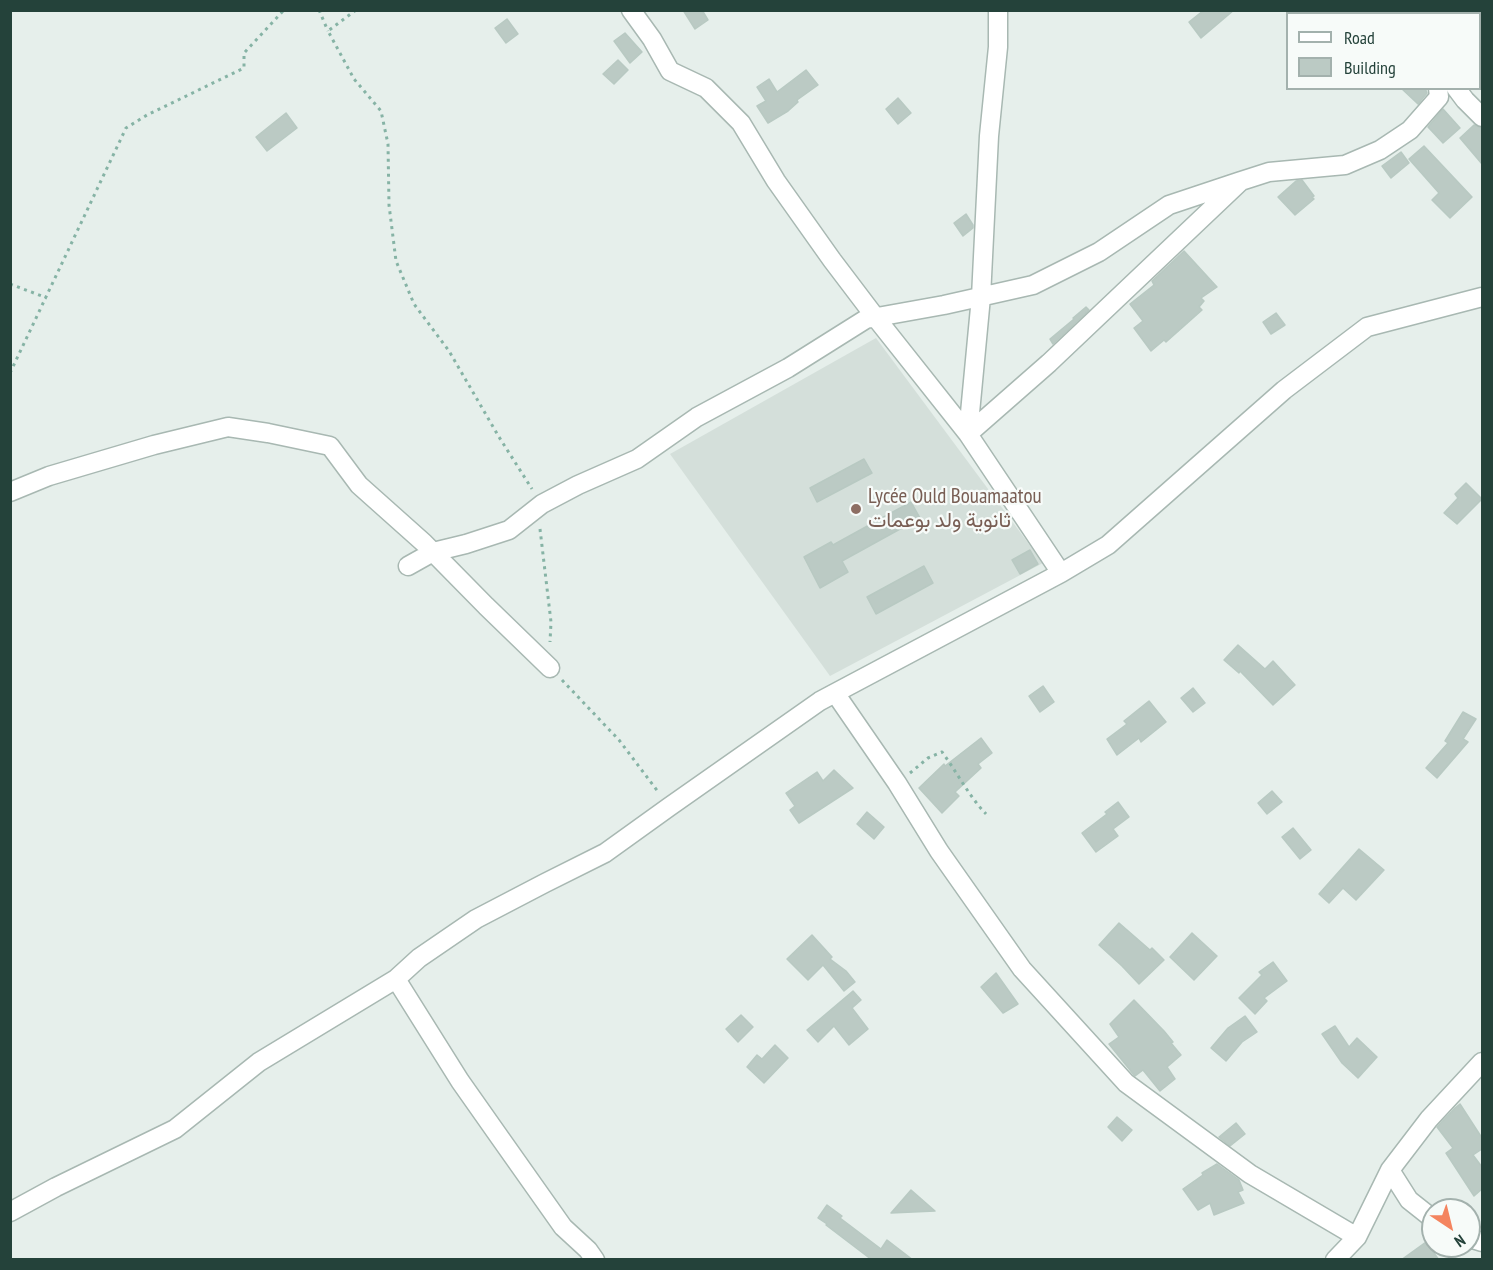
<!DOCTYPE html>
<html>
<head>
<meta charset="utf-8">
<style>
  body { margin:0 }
  #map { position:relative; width:1493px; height:1270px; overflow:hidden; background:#e6efeb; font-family:"PT Sans Narrow",sans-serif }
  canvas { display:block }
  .frame { position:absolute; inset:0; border:12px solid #24423a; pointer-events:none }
  .legend { position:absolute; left:1286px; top:12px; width:195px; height:78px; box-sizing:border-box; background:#f7fbf9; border:2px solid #a3b1ad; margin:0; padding:8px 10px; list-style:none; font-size:18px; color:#24423a }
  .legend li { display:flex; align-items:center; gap:12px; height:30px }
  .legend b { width:30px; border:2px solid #a3b1ad }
  .north { position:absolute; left:1421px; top:1198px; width:60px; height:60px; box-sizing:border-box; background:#f7fbf9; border:2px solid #a3b1ad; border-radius:50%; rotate:145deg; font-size:16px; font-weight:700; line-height:24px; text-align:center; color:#24423a }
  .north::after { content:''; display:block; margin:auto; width:21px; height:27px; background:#f4845f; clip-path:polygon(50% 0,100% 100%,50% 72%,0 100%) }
</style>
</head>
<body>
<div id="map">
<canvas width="1493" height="1270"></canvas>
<div class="frame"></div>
<ul class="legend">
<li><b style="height:8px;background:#fff"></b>Road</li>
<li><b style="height:16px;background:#bbcac4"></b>Building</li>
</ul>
<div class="north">N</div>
</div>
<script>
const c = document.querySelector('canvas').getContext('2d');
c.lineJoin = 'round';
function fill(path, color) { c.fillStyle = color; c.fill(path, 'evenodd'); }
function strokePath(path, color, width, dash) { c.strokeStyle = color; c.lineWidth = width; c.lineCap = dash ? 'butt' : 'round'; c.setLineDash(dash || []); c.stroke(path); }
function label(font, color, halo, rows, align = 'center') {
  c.font = font + ' "PT Sans Narrow",Vazirmatn,sans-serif'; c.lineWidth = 4.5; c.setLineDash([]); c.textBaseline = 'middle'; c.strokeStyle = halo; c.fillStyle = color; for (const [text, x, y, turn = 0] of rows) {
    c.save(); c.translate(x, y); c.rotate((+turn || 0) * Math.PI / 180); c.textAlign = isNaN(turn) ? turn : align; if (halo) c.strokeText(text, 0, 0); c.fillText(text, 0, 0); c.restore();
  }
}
fill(new Path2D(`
  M876,338L1043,563L830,676L670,454Z`), '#d4dfda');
const building = new Path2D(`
  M683,10H702L708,20L695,29Z
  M1204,10H1234L1201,38L1189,22Z
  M507,19L518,34L506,43L495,28Z
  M625,33L642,52L630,63L614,41Z
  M618,60L628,70L614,84L603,74Z
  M806,70L818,85L797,100L798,102L788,111L768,123L757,106L766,101L757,87L769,79L777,92Z
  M1401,88H1425L1427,93L1418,104Z
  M898,98L911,113L898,124L886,109Z
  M1443,109L1460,128L1443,143L1428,127Z
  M286,113L297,128L267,151L256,137Z
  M1474,125L1482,128V164L1460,138Z
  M1424,146L1472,197L1450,218L1432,200L1439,193L1409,159Z
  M1401,152L1409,163L1391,178L1382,166Z
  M1302,180L1314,196L1312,197L1314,199L1295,215L1278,197L1296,181Z
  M966,214L973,225V228L963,236L954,223Z
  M1184,251L1217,287L1201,298L1204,301L1199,307L1202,310L1166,342L1164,340L1151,351L1134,328L1143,321L1130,304L1154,285L1152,281Z
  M1086,307L1089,310L1053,344L1050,339L1074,319L1073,318Z
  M1276,313L1285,325L1271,334L1263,322Z
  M864,459L872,473L817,502L810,488Z
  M1466,483L1482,499L1457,524L1444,513L1458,498L1455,494Z
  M911,502L920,518L842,561L848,572L820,588L804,557L831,542L833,545Z
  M1030,550L1038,564L1020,574L1012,560Z
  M924,566L933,583L876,614L867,597Z
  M1238,645L1265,669L1273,661L1295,685L1273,705L1240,671L1239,673L1224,660Z
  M1043,686L1054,702L1040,712L1029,696Z
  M1193,688L1205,703L1193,712L1181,698Z
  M1149,701L1166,722L1141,742L1139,738L1117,755L1107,739L1127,724L1124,721Z
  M1463,712L1476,719L1463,739L1468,742L1437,778L1426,768L1448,743L1445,741Z
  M981,738L992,753L978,764L981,768L955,792L959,796L942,813L919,788L944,764L945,766Z
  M834,770L853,788L799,823L790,810L795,806L786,793L817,772L823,781Z
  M1272,791L1282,802L1267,814L1258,803Z
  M1118,802L1129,817L1113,829L1118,836L1096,852L1082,833L1107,814L1105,812Z
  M867,812L884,827L874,839L857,824Z
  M1293,828L1311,850L1300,859L1282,837Z
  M1359,849L1384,870L1356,900L1343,888L1329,903L1319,894Z
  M1119,923L1150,950L1152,948L1164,960L1139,984L1122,966L1099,945Z
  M1192,933L1217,956L1194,980L1170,957Z
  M812,935L832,957L830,959L846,971L855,982L844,991L823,965L808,980L787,959Z
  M1273,962L1287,981L1264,998L1267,1001L1255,1014L1239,998L1262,975L1259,972Z
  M996,973L1018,1004L1003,1013L981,987Z
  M853,991L861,1000L852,1008L868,1029L849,1045L834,1026L818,1042L807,1030Z
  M1134,1000L1164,1031L1173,1042L1171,1043L1181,1055L1167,1067L1175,1079L1160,1091L1143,1070L1135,1076L1134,1075L1109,1044L1119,1037L1110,1024Z
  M741,1015L753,1027L738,1042L726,1029Z
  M1245,1016L1257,1032L1242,1042L1226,1061L1211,1048L1228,1028Z
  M1335,1026L1349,1047L1357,1038L1377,1057L1358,1078L1342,1063L1322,1034Z
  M775,1045L788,1058L764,1083L747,1067L757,1055L762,1059Z
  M1460,1104L1482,1138V1149L1473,1155L1482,1167V1189L1474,1196L1446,1153L1453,1148L1437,1127L1455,1108Z
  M1117,1117L1132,1130L1122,1141L1108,1127Z
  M1236,1123L1245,1134L1230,1146L1219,1137Z
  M1217,1164L1239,1180L1243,1190L1238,1192L1244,1203L1214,1215L1210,1203L1198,1210L1183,1189L1203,1175L1202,1173Z
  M911,1190L935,1211L891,1213Z
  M827,1205L842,1216L840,1218L881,1249L887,1240L913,1260H872L826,1225L827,1224L818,1218Z
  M1426,1242L1439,1260H1401Z`);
fill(building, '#bbcac4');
strokePath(building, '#b8c9c2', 1.5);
const street = new Path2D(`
  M631,10L652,39L670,71L706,88L741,123L776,181L832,260L876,318L968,434L1061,573
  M1399,10L1401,14
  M1469,14L1471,10
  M1456,88L1465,100L1482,117
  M968,434L1049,363L1241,181L1269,172L1345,165L1380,150L1410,130L1439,97L1438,88
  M968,434L981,297L989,136L998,47V10
  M10,492L49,476L154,445L228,427L268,433L330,446L359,485L424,543L486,606L550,668
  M408,566L433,552L466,544L509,530L542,504L578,485L637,459L697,417L788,368L866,319L944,305L1033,285L1099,252L1169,205L1241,181
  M835,693L897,783L939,851L1022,969L1126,1083L1250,1174L1357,1237
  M396,979L460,1081L498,1135L563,1227L588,1250L595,1260
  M1390,1170L1409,1200L1433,1219
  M10,1212L56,1187L175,1129L259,1062L396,979L419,958L476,919L545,883L605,853L669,807L820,701L1061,573L1108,545L1284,390L1367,327L1482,297
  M1469,1238L1482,1242
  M1335,1260L1357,1237L1390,1170L1429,1119L1482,1062`);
strokePath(street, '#a8b8b2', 21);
strokePath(new Path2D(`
  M319,10L328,31
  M356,10L328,31L354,79L381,111L388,144L389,205L396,261L414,304L449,351L499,437L532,489
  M10,284L47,298
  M10,373L126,128L147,115L244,68V53L284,10
  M540,529L551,622L550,642
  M562,680L619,740L659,793
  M910,773L928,758L942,752C957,772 968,795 986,814`), '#86b3a5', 3, [3, 4.5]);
strokePath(street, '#fff', 18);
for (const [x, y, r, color] of [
  [856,509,6,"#8d6e63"]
]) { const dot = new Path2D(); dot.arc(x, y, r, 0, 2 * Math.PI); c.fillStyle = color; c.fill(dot); strokePath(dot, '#f7fbf9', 2); }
label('21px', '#785e54', '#f7fbf9', [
  ["Lycée Ould Bouamaatou",868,497],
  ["ثانوية ولد بوعمات",868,521]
], 'left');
</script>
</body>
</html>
